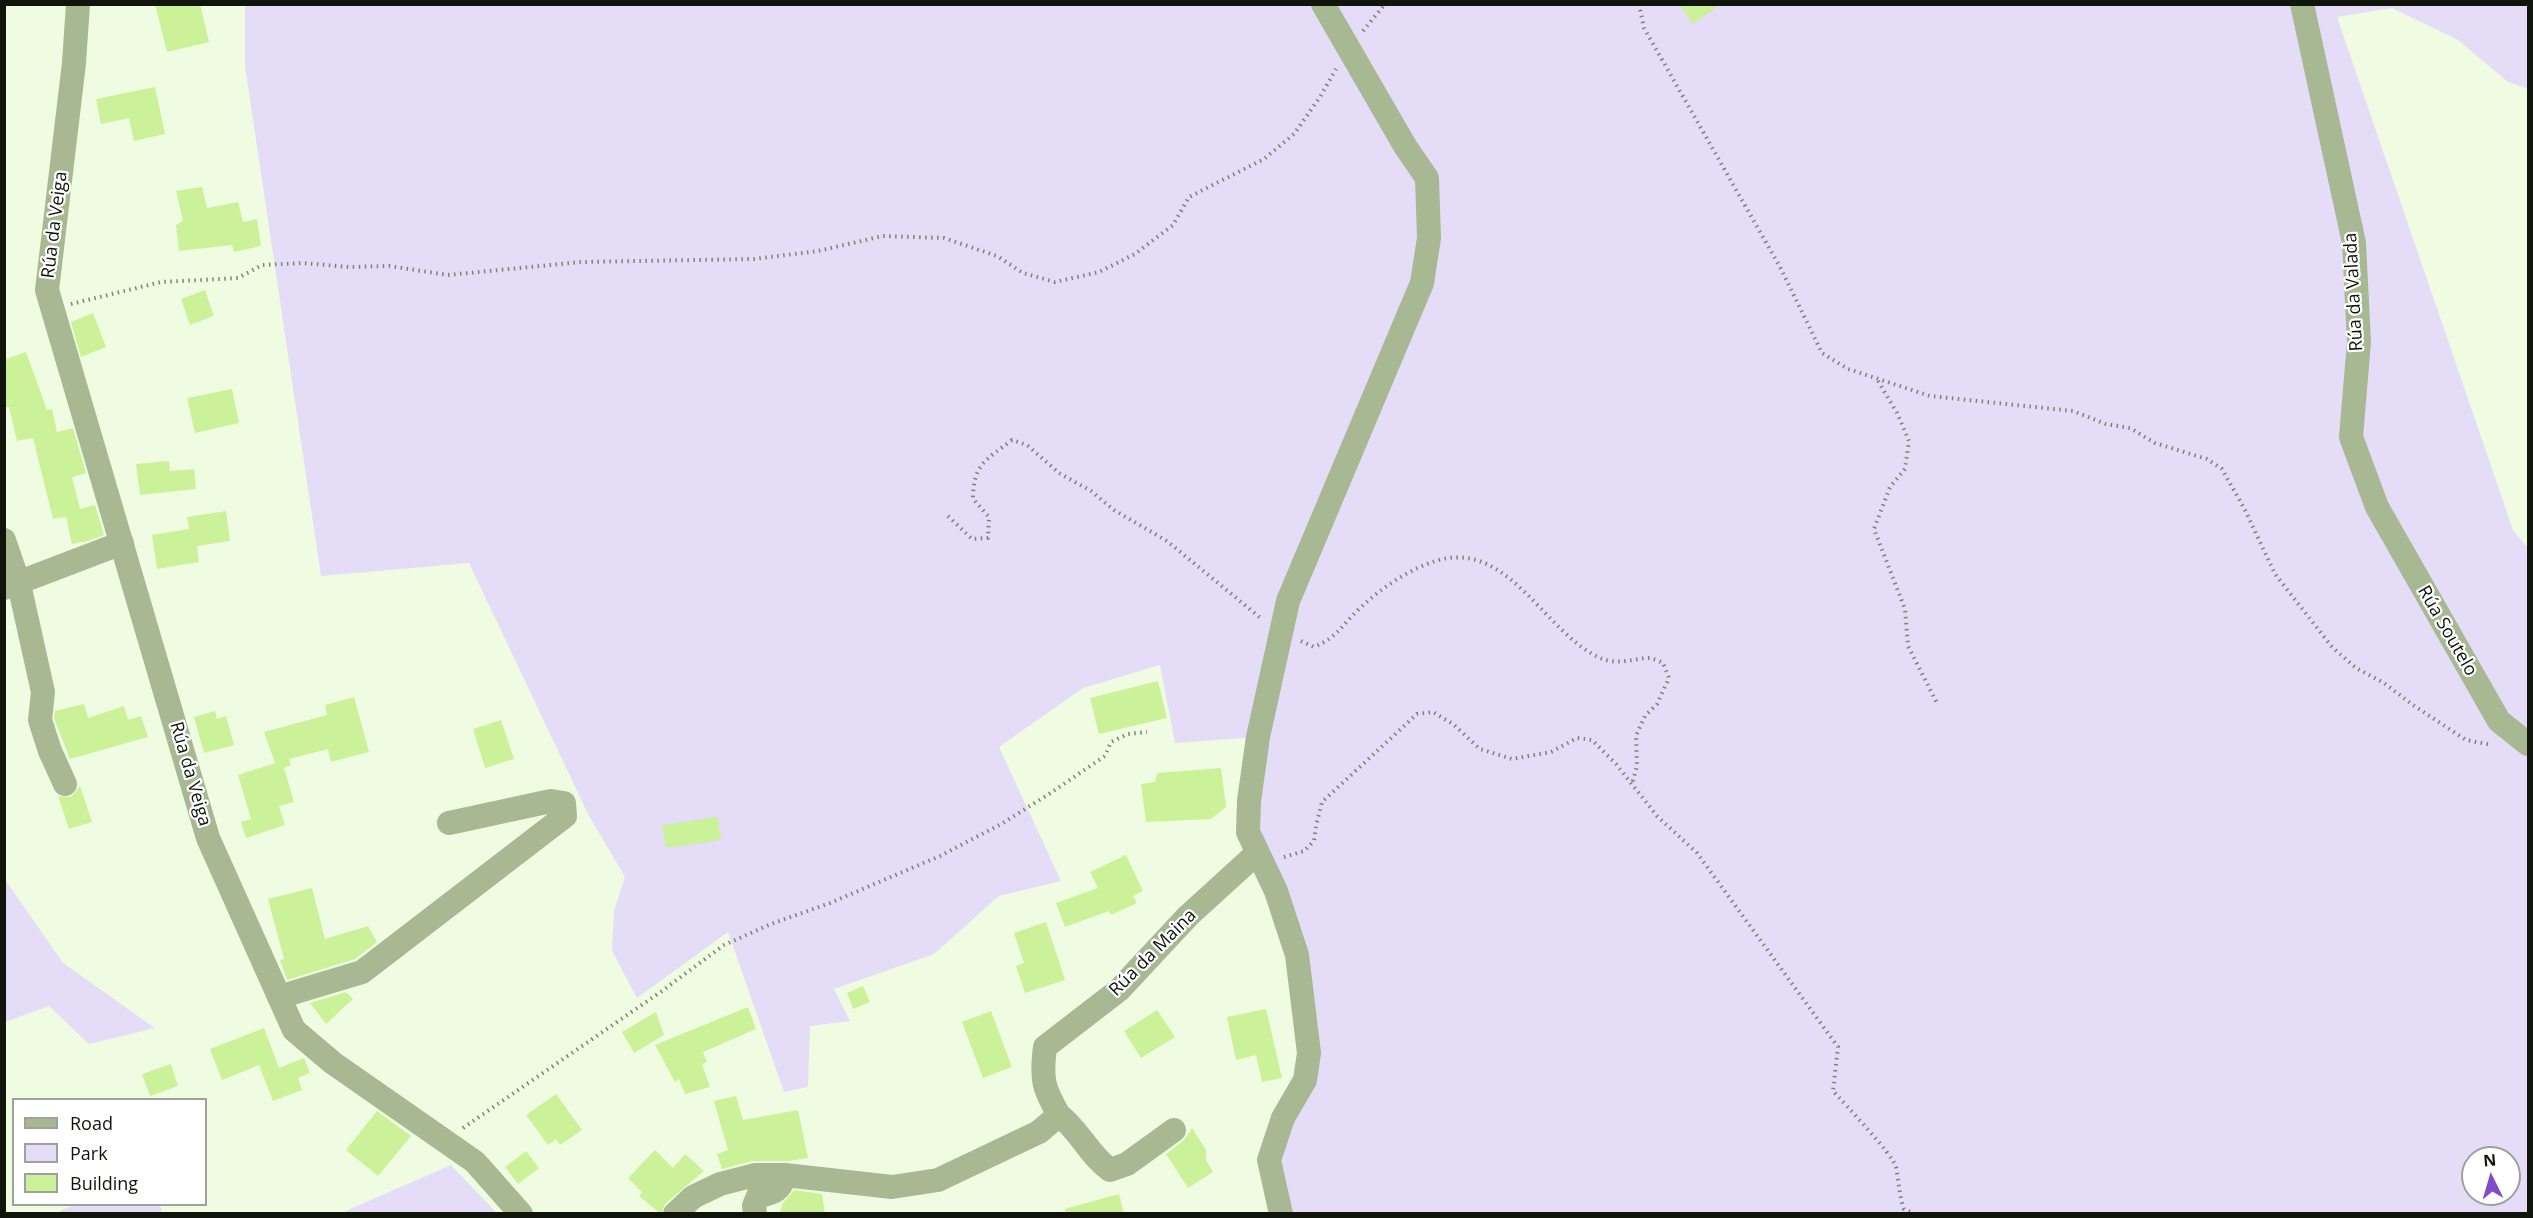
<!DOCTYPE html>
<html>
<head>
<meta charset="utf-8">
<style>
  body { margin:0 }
  #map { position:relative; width:2533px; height:1218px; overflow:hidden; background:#effce1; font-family:"Open Sans",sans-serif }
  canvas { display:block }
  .frame { position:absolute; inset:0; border:6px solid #10140b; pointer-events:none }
  .legend { position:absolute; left:12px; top:1098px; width:195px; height:108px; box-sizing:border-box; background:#fff; border:2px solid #9fa19d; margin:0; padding:8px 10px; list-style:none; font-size:18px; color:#10140b }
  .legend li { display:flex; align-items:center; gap:12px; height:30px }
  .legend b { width:30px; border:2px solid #9fa19d }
  .north { position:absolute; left:2461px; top:1146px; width:60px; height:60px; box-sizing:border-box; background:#fff; border:2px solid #9fa19d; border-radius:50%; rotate:355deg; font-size:16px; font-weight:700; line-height:24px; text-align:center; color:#10140b }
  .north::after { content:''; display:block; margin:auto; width:21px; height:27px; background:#804dc5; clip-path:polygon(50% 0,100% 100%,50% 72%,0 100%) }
</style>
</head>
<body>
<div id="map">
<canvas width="2533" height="1218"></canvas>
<div class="frame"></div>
<ul class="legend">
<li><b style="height:8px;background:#a7b893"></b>Road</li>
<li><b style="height:16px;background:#e5ddf7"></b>Park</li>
<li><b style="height:16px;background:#cbf299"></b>Building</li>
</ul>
<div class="north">N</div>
</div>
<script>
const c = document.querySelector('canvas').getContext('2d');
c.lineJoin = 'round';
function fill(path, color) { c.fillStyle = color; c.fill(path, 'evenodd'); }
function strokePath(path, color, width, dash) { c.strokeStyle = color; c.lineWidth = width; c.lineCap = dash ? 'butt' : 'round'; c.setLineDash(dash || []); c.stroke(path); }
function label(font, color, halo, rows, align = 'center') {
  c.font = font + ' "Open Sans",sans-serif'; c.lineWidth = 4.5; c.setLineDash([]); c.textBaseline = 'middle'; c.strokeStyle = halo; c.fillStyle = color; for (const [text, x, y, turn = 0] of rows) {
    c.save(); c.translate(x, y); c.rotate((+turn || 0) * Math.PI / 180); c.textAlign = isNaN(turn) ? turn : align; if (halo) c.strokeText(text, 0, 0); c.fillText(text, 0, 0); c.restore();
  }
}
fill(new Path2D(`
  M245,5H2528V89L2508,82L2458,40L2392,8L2337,17L2513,530L2528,548V1213H1281L1269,1160L1305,1080L1297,955L1248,832L1258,737L1175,743L1160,665L1083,688L999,747L1061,881L999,896L934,954L834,989L850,1021L810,1026L808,1087L784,1092L728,932L637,998L612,951L614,911L625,877L588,814L469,563L321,576L245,66ZM2473,1158H2509V1194H2473Z
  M4,878L63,963L155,1028L89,1044L49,1006L5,1022Z
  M451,1165L497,1213H342L357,1206Z
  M160,1204L162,1213L60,1214V1211L74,1205Z`), '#e5ddf7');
fill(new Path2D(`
  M155,4H200L209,42L167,52Z
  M1679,4H1721L1693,24Z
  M155,87L165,134L134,141L129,118L101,124L96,99Z
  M202,187L207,208L238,202L243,222L257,219L261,246L234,252L232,245L179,251L176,225L183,221L176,191Z
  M205,290L214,316L190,325L181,299Z
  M93,313L106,347L81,357L71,322Z
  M26,352L47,410L52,409L57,432L73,428L86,473L72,477L80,509L95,505L104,535L88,541L72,544L66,517L53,519L33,438L17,441L9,407L4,408V360Z
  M232,389L239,423L195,433L187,398Z
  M169,461L170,471L194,469L196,489L140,495L136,464Z
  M226,511L230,541L197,546L199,562L157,569L152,535L189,529L187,517Z
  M1158,681L1167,718L1099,734L1090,698Z
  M354,697L369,752L331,762L328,749L289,759L291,765L284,768L294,802L279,806L285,825L246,838L241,822L251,819L238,775L275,763L264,732L327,715L325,705Z
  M84,704L88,718L124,706L128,720L141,716L148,737L70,759L54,718L55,711Z
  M215,711L217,719L226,716L234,745L204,753L194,717Z
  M501,720L514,759L485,768L473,729Z
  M1221,768L1226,807L1211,819L1146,822L1141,784L1155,782L1157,773Z
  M80,786L92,822L69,829L58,796L71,797Z
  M718,817L721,840L666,848L662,825Z
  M1126,855L1143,891L1133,896L1137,903L1111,915L1109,911L1065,927L1056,903L1098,888L1090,872Z
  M312,888L325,939L368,926L377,942L355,959L287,980L280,960L284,959L268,899Z
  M1046,922L1065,980L1025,993L1016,966L1024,963L1014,933Z
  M863,986L870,1002L853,1009L847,993Z
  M346,992L353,999L326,1024L310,1003Z
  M748,1007L756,1029L703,1052L707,1062L702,1064L710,1087L685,1094L679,1079L675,1082L655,1045Z
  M1266,1009L1282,1078L1262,1082L1256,1055L1236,1060L1227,1017Z
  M1157,1010L1175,1037L1141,1058L1124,1031Z
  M991,1011L1012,1067L983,1078L962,1022Z
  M656,1012L664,1035L634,1053L622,1032Z
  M264,1028L279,1068L304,1058L310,1073L298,1078L302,1090L273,1101L259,1065L222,1080L210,1049Z
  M171,1064L178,1086L150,1096L142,1074Z
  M556,1094L582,1130L560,1145L556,1139L548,1145L526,1115Z
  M736,1096L743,1120L798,1110L808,1158L789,1161H752L722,1169L717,1154L728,1150L714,1101Z
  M377,1111L411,1136L378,1176L346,1150Z
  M1192,1128L1206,1150V1160L1213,1172L1188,1188L1166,1154L1183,1141Z
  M655,1150L673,1168L685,1154L704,1171L665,1204L661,1214L639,1196L642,1192L628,1178Z
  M526,1151L539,1168L518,1184L505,1167Z
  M794,1190L822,1194L825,1214H779L783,1203Z
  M1119,1194L1124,1214H1066L1065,1209Z`), '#cbf299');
strokePath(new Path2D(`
  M1639,4L1644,28L1780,267L1822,353L1848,369L1930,396L2073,411L2106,424L2130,428L2155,443L2207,459L2222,469L2245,510L2275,574L2332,647L2356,668L2384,683L2413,705L2466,740L2492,745
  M1363,31L1385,4
  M71,304L161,282L238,278L262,265L303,263L349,267L389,266L448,275L581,262L754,259L818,251L883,236L944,238L997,256L1023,273L1055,282L1099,272L1135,254L1173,225L1189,197L1264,159L1294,134L1320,97L1336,69
  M1878,381L1897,413L1909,441L1905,469L1890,487L1874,529L1905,609L1908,646L1937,703
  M948,516L972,539L988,538L989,517L973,499C973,464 986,460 1012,440L1027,445L1059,473L1091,491L1114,510L1167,541L1263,620
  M1301,641L1314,647C1339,636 1341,626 1359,609C1379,590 1402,574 1427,564C1506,531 1541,631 1600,658C1618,666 1634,658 1650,658C1654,659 1659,661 1663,663L1669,678L1657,704L1645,716L1636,736L1637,766L1632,784
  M1284,857L1304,851L1314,841L1316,826L1322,802L1417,714L1433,712L1453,724L1480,749L1512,759L1551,752L1577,738L1592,740L1616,764L1657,816L1697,853L1838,1047L1833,1091C1844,1103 1893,1155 1896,1167C1899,1182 1899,1195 1904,1209L1915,1214
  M463,1128L662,991L724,945L771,924L830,903L940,856L1003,823L1049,794L1105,756L1111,742L1128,734L1147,732`), '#7c8473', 4, [1.5, 4.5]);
strokePath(new Path2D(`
  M78,4L74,63L47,290L208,838L294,1030L333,1063L475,1162L521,1214
  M2302,4L2354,243L2359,342L2351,437L2377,507L2499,721L2528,744
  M4,540L19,584L43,692L40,720L50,751L65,784
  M4,588L122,543
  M279,997L362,972L565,816L564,803L551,801L449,823
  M1059,1115C1080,1131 1089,1155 1110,1170L1127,1164L1174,1130
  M675,1214L693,1197L720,1184L755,1175H785L892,1187L938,1180L1039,1132L1059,1115C1043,1088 1041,1079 1045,1047L1119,990L1188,916L1256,854
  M755,1214L754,1206L758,1196C775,1193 780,1191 785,1175
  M1281,1214L1269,1160L1283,1118L1305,1080L1309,1053L1297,955L1276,891L1248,832L1249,801L1258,737L1288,601L1422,283L1429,238L1427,178L1405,146L1323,4`), '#a7b893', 24);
label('18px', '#10140b', '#fff', [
  ["Rúa da Veiga",55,225,-83],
  ["Rúa da Valada",2354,292,-93],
  ["Rúa Soutelo",2447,631,60],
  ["Rúa da Veiga",190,774,74],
  ["Rúa da Maina",1153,953,-45]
]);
</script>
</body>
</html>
